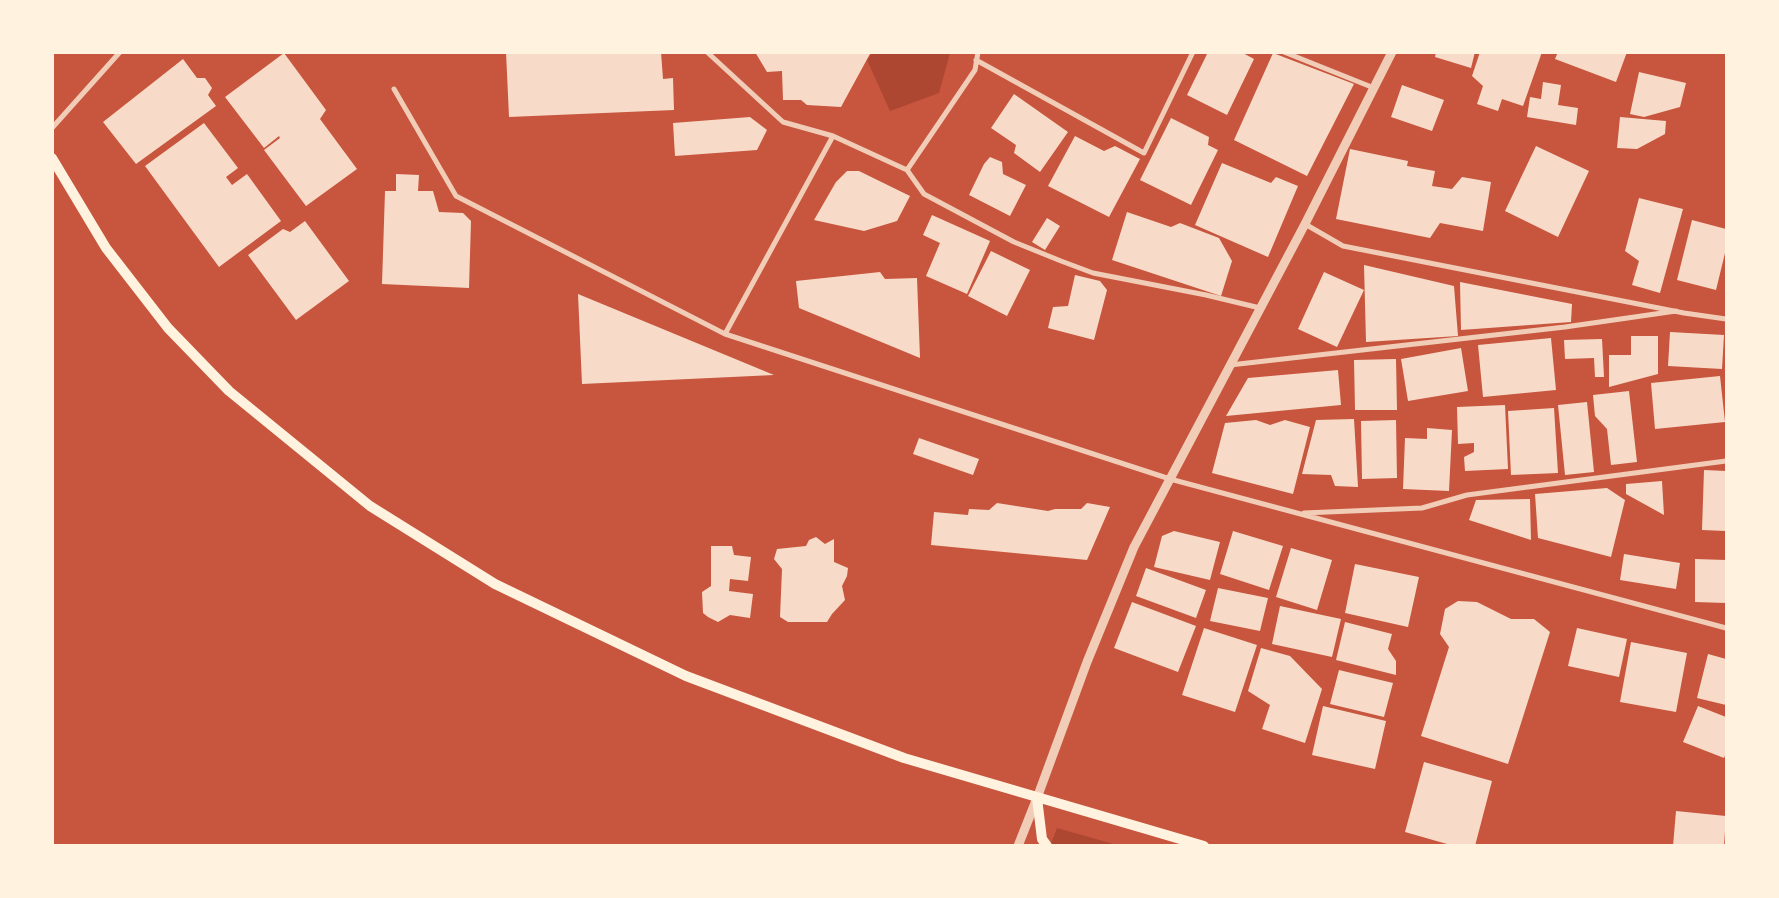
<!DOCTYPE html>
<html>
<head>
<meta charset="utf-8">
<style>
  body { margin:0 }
  #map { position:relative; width:1779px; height:898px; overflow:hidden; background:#c8553d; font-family:"Public Sans",sans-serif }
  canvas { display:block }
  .frame { position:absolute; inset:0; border:54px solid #fff3e0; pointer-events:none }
</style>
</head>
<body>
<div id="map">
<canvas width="1779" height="898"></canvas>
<div class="frame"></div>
</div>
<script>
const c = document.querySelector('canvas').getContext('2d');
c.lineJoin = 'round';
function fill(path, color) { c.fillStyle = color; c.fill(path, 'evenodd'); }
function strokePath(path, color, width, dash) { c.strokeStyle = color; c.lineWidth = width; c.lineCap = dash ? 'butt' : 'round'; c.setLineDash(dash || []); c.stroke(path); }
fill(new Path2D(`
  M873,52L950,53L939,93L890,111L867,60Z
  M1057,828L1117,845L1050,846Z`), '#ae4732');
fill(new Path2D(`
  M506,52H661L663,79L673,78L674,110L509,117Z
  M755,52H871L841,107L807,105L801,100H783L782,71L767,72Z
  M1208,52H1241L1254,59L1227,115L1187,95Z
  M1436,52H1475L1471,68L1435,57Z
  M1480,52H1542L1523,106L1502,99L1498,111L1477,104L1483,86L1472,76Z
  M1558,52H1627L1616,82L1555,59Z
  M284,53L326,110L320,119L357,169L306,206L264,150L280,138L279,136L264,148L225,97Z
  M1273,53L1354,84L1307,176L1234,140Z
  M183,59L197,78H205L212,88L208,95L216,106L136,164L103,122Z
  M1639,72L1686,83L1680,107L1644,117L1630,114Z
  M1543,82L1561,85L1558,105L1578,108L1576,125L1527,117L1530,97L1541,99Z
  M1402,85L1444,100L1432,131L1391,117Z
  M1014,94L1068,132L1040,172L1014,153L1016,145L991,128Z
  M750,117L767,130L757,150L675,156L673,123Z
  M1620,117L1666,121L1665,134L1637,149L1617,148Z
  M1171,118L1209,137L1208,145L1218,150L1191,205L1140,180Z
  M204,123L238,168L226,177L232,185L247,174L281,221L219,267L145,166Z
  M1075,136L1104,151L1115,146L1140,159L1109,217L1048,186Z
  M1536,146L1589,171L1558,237L1505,211Z
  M1350,149L1408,161L1407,166L1435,171L1432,186L1452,189L1462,177L1491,182L1483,231L1440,223L1430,238L1336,219Z
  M990,157L1002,162L1003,174L1026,185L1010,216L969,195L984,164Z
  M1222,163L1271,183L1276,177L1298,186L1268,257L1195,225Z
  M847,171H859L910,196L897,221L864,231L814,220L836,182Z
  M396,174L419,175L418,191H433L439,212L463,213L471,221L469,288L382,284L385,191H396Z
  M1639,198L1683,209L1660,293L1632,285L1639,261L1625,251Z
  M1127,212L1171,227L1180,223L1219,238L1232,261L1221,296L1112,260Z
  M932,215L990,241L967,294L926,276L940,243L923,235Z
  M1047,218L1060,226L1045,250L1032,242Z
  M1692,220L1726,229V249L1716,290L1677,280Z
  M305,221L349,281L296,320L248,255L283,229L290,232Z
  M991,251L1030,270L1007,316L968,296Z
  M1364,265L1454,286L1458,336L1366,342Z
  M880,272L885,279L917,278L920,358L799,308L796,281Z
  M1324,272L1364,290L1337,347L1298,329Z
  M1075,275L1100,281L1107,290L1094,340L1048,328L1053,307L1068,306Z
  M1460,282L1572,304L1571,322L1461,330Z
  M578,294L774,375L582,384Z
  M1670,332L1724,335L1722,369L1668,366Z
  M1631,336H1658V374L1609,387V355H1631Z
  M1551,338L1556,390L1483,397L1478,345Z
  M1602,339L1604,377H1595L1594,358L1565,359L1564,340Z
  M1461,348L1468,391L1408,401L1401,359Z
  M1396,359L1397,410H1355L1354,360Z
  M1338,370L1341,405L1226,416L1248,378Z
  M1720,376L1725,422L1655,429L1651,383Z
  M1629,391L1637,462L1611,465L1607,429L1595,416L1593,395Z
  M1587,402L1594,472L1565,475L1558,405Z
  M1505,405L1508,469L1465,471L1464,457L1474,452V443L1458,444L1457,407Z
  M1554,408L1558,473L1511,475L1508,411Z
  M1354,419L1358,487L1335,486L1331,475L1302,474L1316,420Z
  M1256,420L1270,425L1285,420L1310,427L1293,494L1212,473L1225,423Z
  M1396,420L1397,478L1362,479L1361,421Z
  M1427,428L1452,430L1449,491L1403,489L1405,438L1427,439Z
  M919,438L979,459L973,475L913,454Z
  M1704,470L1726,471V531L1702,530Z
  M1662,481L1664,515L1626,494V484Z
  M1607,488L1625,500L1611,557L1538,538L1535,494Z
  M1530,499L1531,540L1469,520L1476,500Z
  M997,503L1048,511L1055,509H1081L1087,503L1110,507L1087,560L931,545L934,512L968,515L969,509L989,510Z
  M1174,531L1220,542L1210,580L1154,567L1162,536Z
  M1233,531L1283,546L1269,590L1220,574Z
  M816,537L825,544L834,539V562L848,568L847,576L842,586L845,600L832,614L827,622H788L780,617L782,569L774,559L777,549L806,546L809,540Z
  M711,546H732L734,555L751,557L748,581L730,579L729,591L753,594L750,618L730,615L718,622L708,617L703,613L702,592L711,586Z
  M1291,548L1332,560L1317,610L1276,597Z
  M1624,554L1680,563L1676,589L1620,580Z
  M1695,559L1726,560V603L1695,602Z
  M1355,564L1419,577L1408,627L1345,613Z
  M1146,568L1206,590L1196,618L1136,596Z
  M1218,588L1268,598L1260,631L1210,621Z
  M1458,601L1477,602L1511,619H1534L1550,632L1508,764L1421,736L1449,647L1440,634L1445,609Z
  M1132,602L1196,626L1178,672L1114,648Z
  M1280,606L1341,619L1332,657L1272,644Z
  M1345,622L1392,634L1388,649L1396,661V675L1336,660Z
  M1204,628L1257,645L1235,712L1182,695Z
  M1577,628L1627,639L1619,677L1568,666Z
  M1631,642L1687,653L1676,712L1620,702Z
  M1261,648L1290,656L1322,689L1305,743L1262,729L1270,705L1248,691Z
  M1708,654L1726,659V705L1697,698Z
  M1339,670L1393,683L1384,717L1330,704Z
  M1323,706L1386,721L1375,769L1312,755Z
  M1698,706L1726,717V753L1724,758L1683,742Z
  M1424,762L1492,781L1475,846H1454L1405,832Z
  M1676,811L1726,816L1724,846H1673Z`), '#f7dbc8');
strokePath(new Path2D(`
  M707,52L783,122L833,136L907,170L975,70L978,52
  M1284,52L1374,88
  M976,60L1144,153L1193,52
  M394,89L456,196L725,334L1170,479L1726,628
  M52,128L120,52
  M907,170L924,194L1014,242L1061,261L1093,273L1206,295L1260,308
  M1305,224L1343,246L1684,313L1726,319
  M725,334L833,136
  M1230,365L1565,327L1676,311
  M1304,513L1422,508L1467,495L1726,461`), '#f1ccb7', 5);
strokePath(new Path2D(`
  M1018,846L1037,798L1087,662L1134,547L1305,224L1392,52`), '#f1ccb7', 9);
strokePath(new Path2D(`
  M52,158L106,248L168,328L229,391L370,506L495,584L686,676L904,758L1204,846
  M1037,798L1042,839L1047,846`), '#fff3e0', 10);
</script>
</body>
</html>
